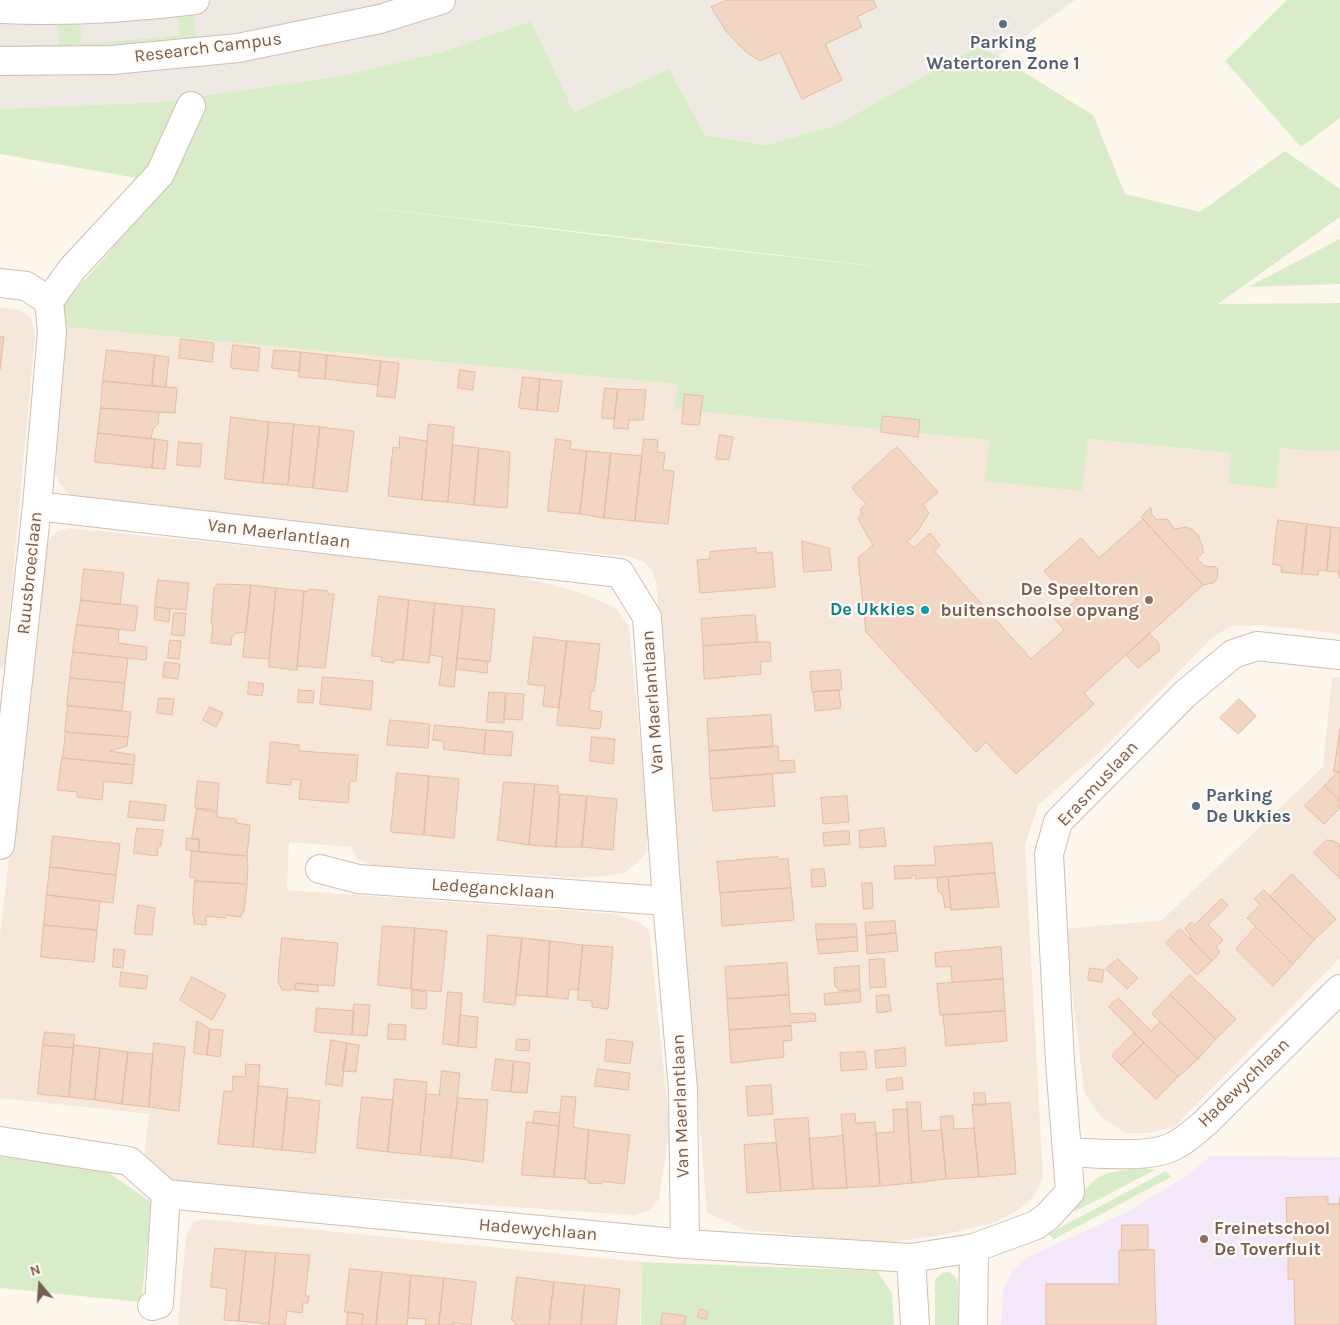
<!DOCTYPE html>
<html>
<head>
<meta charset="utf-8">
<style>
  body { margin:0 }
  #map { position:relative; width:1340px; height:1325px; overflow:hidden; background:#fdf6ec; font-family:Karla,sans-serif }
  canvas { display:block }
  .north { position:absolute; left:15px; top:1260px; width:50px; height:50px; -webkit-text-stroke:4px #fffaf3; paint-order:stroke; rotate:342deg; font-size:14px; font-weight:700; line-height:20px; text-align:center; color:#7a5c4d }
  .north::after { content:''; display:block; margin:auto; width:18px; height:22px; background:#7a5c4d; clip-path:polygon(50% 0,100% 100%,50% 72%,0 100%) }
</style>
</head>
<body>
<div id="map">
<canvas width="1340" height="1325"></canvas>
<div class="north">N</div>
</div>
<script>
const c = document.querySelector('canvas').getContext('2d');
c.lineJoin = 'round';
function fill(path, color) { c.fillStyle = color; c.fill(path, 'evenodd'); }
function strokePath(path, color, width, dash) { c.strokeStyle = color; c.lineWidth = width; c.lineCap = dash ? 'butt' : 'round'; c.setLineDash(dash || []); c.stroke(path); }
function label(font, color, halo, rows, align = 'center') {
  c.font = font + ' Karla,sans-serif'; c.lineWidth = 4.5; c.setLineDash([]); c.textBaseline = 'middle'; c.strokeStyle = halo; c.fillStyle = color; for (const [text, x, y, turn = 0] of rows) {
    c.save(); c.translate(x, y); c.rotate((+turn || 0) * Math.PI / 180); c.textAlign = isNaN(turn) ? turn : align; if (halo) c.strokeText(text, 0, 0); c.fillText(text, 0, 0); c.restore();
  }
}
fill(new Path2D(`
  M0,307L19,310L31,318L35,335L5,664L0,670Z
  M67,327L677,384L675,409L989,440L1082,491L1087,439L1231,453L1275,488L1280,448L1303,450H1340V634L1262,625L1230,626L1211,639L1100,752L1038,805L1025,845L1043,1178L1034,1196L1018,1210L996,1222L943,1235L883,1243L746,1230L707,1213L656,582L652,570L644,562L631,557L84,501L72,497L60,484L54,471V454Z
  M69,528L500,572L576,591L616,608L629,626L648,820L647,852L637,863L624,873L587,878L372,865L357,859L351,847L289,842L287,890L616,914L640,923L649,930L670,1128L659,1199L649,1211L633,1215L141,1182L149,1114L0,1098V935L46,544L56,532Z
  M1332,677H1340V958L1174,1127L1148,1133H1126L1102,1118L1084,1092L1065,929L1162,920L1323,767Z
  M204,1219L642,1262L640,1325H178L186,1235L194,1222Z`), '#f5e8da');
fill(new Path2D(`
  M0,0H1075L998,56L977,47L834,126L766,145L705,135L669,69L574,112L531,21L442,52L341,76L162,102L0,109Z`), '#efe9e4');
fill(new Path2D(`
  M1211,1156L1340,1157V1325H1001L1003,1292L1012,1271L1020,1263L1030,1256L1129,1211L1189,1174Z`), '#f3e8fa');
fill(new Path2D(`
  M1287,0H1340V118L1301,147L1225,61Z
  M193,13L197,38L161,42L87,48H0V45H59L57,22L80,23L81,44L180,36L178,14Z
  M531,21L574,112L669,69L705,135L766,145L834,126L977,47L998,56L1093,115L1125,194L1200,212L1285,151L1340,189V217L1218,304L1340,303V450H1302L1280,448L1276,489L1228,483L1231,453L1088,439L1082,491L985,481L989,440L674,409L677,384L67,327L61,305L101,262L165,183L0,154V109L162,102L341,76L442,52ZM349,205H350L917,271L654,242Z
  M1340,239V284L1248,287Z
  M0,1157L102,1168L152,1203L141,1302L0,1288Z
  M1144,1168L1155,1170L1074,1212C1092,1172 1103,1172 1144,1168Z
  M1166,1171L1171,1177L1054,1239L1048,1234Z
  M642,1262L877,1271L892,1293L894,1325H641Z
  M949,1272L955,1276L958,1283V1325H935V1280L942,1273Z`), '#d8ecc9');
const building = new Path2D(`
  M728,0H873L877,7L857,17L862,27L825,44L842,80L802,99L780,52L760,61L745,51L726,31L711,7Z
  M0,336L4,337L0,369Z
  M181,339L214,343L212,362L179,358Z
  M233,345L260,348L258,371L231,368Z
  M107,350L155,355L152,386L103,381Z
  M274,350L301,352L299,371L272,368Z
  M301,352L327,355L325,379L299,377Z
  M155,355L169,357L166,387L152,386Z
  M327,355L381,361L378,385L325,379Z
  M381,361L399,363L395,398L377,396Z
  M460,370L475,372L473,390L458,388Z
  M523,377L540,379L537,410L519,408Z
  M540,379L562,381L558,412L537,410Z
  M103,381L177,388L175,413L101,408Z
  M605,388L618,389L614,419L602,418Z
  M618,389L646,390L643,420H629L628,429L614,428Z
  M685,394L703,396L699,425L682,424Z
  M101,408L159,412L158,424L153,429L151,439L98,433Z
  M883,416L920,420L918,437L881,432Z
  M231,417L269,422L263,483L225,479Z
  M269,422L294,424L288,485L263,483Z
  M294,424L320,427L313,488L288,485Z
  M429,424L454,427L448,502L422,500Z
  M320,427L354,431L347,492L313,488Z
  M98,433L155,439L152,468L95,462Z
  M720,435L733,437L729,460L716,459Z
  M400,437L427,441L422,500L388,496L393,447L399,448Z
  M155,439L168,441L165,469L152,468Z
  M556,439L571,441L570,449L587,451L580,514L548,511Z
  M644,439L658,440L657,452L665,453L663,470L674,471L668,524L635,521Z
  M179,442L202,444L200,467L177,465Z
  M453,445L479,448L474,505L448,502Z
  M897,447L938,492L923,505L929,513L917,532L907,542L914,548L930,533L940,545L934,551L1031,659L1064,630L1055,619L1076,600L1067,588L1063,592L1044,571L1081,538L1099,558L1143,519L1203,585L1084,693L1094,704L1016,774L986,742L976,752L866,632L858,558L873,545L858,519L862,514L860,510L866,504L852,488Z
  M479,448L510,452L507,508L474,505Z
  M587,451L611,453L604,518L580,514Z
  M611,453L642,456L635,521L604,518Z
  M1151,508L1152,515L1157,520L1167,519L1175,529L1186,527L1193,530L1198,535L1203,548V553L1197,558L1205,566L1216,567L1218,570L1217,579L1213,583L1203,585L1141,517Z
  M1278,520L1307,524L1302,574L1281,572L1282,566L1273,564Z
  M1307,524L1331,527L1327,571L1319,570L1318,575L1302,574Z
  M1331,527L1340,528V578H1339V572L1327,571Z
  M802,541L829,548L832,570L804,572Z
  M756,548V553L772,552L775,587L700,593L697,560L710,559V552Z
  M84,569L124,573L120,605L81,600Z
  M158,580L189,583L186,610L155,607Z
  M218,584L251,585L246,632L236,633L232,637L231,645L211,643L213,626L211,624L214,588Z
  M251,585L276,588L269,659L243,657Z
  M276,588L304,591L297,670L269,667Z
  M310,589L328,591V594H334L325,668L297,666L304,591H309Z
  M379,596L409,600L403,660H394V663L381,661L382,657L372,656Z
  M81,600L138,606L135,631L77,625Z
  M409,600L435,603L429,663L403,660Z
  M435,603L463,606L454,687L439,685L443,657L430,655Z
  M463,606L495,609L490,662L457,658Z
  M155,607L170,609L169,622L155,620Z
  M174,613H186L184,636L172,635Z
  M755,615L758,642L703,646L701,619Z
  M77,625L119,629L118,643L147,647L146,660L73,652Z
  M1149,634L1157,641L1159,645V651L1138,668L1126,655Z
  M534,637L567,641L559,708L543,706L545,686L528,684Z
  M170,640L181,641L179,659L168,658Z
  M567,641L600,644L594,691H591L589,710L602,712L600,729L557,725Z
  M758,642H770L771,661L760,662L761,674L704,679L703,646Z
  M73,652L128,658L125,683L70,678Z
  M457,658L488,661L487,673L456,669Z
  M165,662L180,664L178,679L163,677Z
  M840,670L842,690L812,692L810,672Z
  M323,677L373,681L371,710L320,704Z
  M70,678L125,683L122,711L67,705Z
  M249,682L264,684L262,696L248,694Z
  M299,690L314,691L313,703L298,702Z
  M839,690L841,708L815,711L813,692Z
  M489,692L506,693L504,723L487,722Z
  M506,693L524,694L522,720L504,719Z
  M159,698L174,699L172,715L157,713Z
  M1239,699L1256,716L1238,734L1220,718Z
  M68,706L131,712L128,737L65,732Z
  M210,707L223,713L216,727L203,720Z
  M771,715L773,747L709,751L707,719Z
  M390,720L430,724L428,748L387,745Z
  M435,725L486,730L484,754L443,749L444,741L433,740Z
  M1340,729V772H1334Z
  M486,730L513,732L511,756L484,754Z
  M66,732L128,737L127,746L109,751L135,755L134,765L63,758Z
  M592,737L615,739L613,764L590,761Z
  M271,742L299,745V751L358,755L356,781H350L348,803L299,799L301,780L291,779V785L267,783Z
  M778,746L779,761L794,760L795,772L710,779L709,751Z
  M62,758L134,765L132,784L104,781L102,800L77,797V792L58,790Z
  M1338,772H1340V801L1325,786Z
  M397,773L429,776L424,835L391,832Z
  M772,774L775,806L713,811L710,779Z
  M429,776L459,779L454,838L424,835Z
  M198,781L219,783L217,810L195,808Z
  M504,782L535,784L529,845L498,840Z
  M535,784L558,786V794H560L556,847L529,845Z
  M1325,786L1340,801V808L1324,824L1305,806Z
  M560,794L587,796L582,847H556Z
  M587,796L617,799L613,850L582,847Z
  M847,796L849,822L823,824L821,798Z
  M130,801L166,805L164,821L128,817Z
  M197,809L218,812L217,817L236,819V823L250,825L247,856L199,852V839H192Z
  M137,828L163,830L161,846H158L157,856L134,853Z
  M884,828L886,846L860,848L859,831Z
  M849,831L850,844L824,846L823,833Z
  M53,836L120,844L116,875L50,867Z
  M187,838L199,839V852L186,850Z
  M1327,840L1334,841L1340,845V879L1314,853Z
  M992,843L995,873L916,879L915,875H912V878L895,879L894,866L936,865L934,847Z
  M192,851L247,856L248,865L247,884L195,881V878L190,877Z
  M778,857V859H788L791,888L720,893L717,862Z
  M50,867L116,875L113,903L47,895Z
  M824,869L826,886L812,887L811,870Z
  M995,873L999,907L951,910L948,877Z
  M1292,874L1336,919L1314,940L1270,897Z
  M948,877L951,907L945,908L943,895L938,891L937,878Z
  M195,881L247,884L244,912H242L241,917L226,915V918L206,916V925L194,924V915H193Z
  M862,883H872L873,908L864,909Z
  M791,888L794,920L722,926L720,893Z
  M1264,890L1314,940L1293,964L1247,918L1260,905L1255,899Z
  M47,895L100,901L97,930L44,925Z
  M1222,899L1228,905L1208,925L1223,940L1216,947L1220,952L1212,961L1190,938L1191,936L1185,929L1191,922L1194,925Z
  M138,905L155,908L152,935L135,934Z
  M895,921L896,933L866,936L865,923Z
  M816,924H856L857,937L817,940Z
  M44,925L97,930L94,962L41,957Z
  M383,926L415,928L411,989L378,985Z
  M1256,927L1293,964L1273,986L1236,949Z
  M415,928L447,931L441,992L411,989Z
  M1180,929L1212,961L1197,975L1166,943Z
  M896,933L898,951L867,954L866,936Z
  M488,935L522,938L515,1005L484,1002Z
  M857,937L858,951L819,954L817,940Z
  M282,938L338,943L334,986L296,983L295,987L291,990H282L278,981Z
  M522,938L550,941L547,997L516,995Z
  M550,941L583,945L578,990L569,989L568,999L547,997Z
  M583,945L613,947L608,1009L592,1007V1001L578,1000Z
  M1001,947L1003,979L952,982L951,966L936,967L935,953Z
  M114,949L125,950L123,968L113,967Z
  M884,959L886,987L870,988L869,960Z
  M1118,959L1138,978L1127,989L1106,969Z
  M787,963L789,995L727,999L725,967Z
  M859,966L860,989L838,991V987H835L834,968Z
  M1090,968L1104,970L1102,982L1088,980Z
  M121,972L148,976L146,989L120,986Z
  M1190,975L1236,1019L1216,1039L1170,995Z
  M192,977L226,995L212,1020L180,1000Z
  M1003,979L1005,1011L940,1015L937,984Z
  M296,983L318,985V992L295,990Z
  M412,990L427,992L426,1009L412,1008Z
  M860,991L861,1002L825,1005L824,994Z
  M448,992L462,993L458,1046L443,1044Z
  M789,995L790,1014L815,1013L816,1021L791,1023V1026L729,1030L727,999Z
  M889,995L891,1011L877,1013L876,996Z
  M1170,995L1216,1039L1198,1059L1152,1014Z
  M1118,998L1151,1031L1160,1022L1198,1059L1178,1077L1109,1007Z
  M354,1004L370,1005L367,1036L352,1035Z
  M317,1008L354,1011L352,1035L315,1032Z
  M1005,1011L1007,1041L946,1046L943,1015Z
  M460,1015L478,1017L476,1048L458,1046Z
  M197,1021L210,1029L207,1055L194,1053Z
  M389,1024L406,1025L405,1040L388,1039Z
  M791,1026L792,1040L783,1041L784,1057L731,1063L729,1030Z
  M210,1029L223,1030L220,1057L207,1055Z
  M45,1032L75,1035L73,1048L43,1045Z
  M1134,1033L1144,1043L1121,1065L1112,1056Z
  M517,1039L530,1040L529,1051L516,1050Z
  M607,1039L633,1042L630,1064L605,1061Z
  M331,1040L347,1043L342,1086L326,1084Z
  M154,1043L185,1047L179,1111L149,1107Z
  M347,1043L359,1045L356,1072L343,1071Z
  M1144,1043L1178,1077L1156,1099L1121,1065Z
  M43,1045L73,1048L69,1097L38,1094Z
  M74,1045L100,1048L95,1100L69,1097Z
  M100,1048L128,1052L122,1104L95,1100Z
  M905,1048L906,1066L876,1068L875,1051Z
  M128,1052L153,1054L149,1107L122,1104Z
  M865,1052L867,1069L841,1071L840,1053Z
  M496,1059L514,1061L511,1092L492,1090Z
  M514,1061L530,1063L527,1093L511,1092Z
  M246,1064L260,1065L253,1147L218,1144L224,1091L232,1092L233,1076L245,1077Z
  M598,1069L630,1073L628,1090L595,1086Z
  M442,1071L460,1073L451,1158L420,1155L426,1094L439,1095Z
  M902,1078L903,1089L887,1091L886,1080Z
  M395,1079L427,1082L420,1155L388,1152Z
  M771,1085L773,1114L748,1116L746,1087Z
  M259,1086L288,1089L282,1150L253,1147Z
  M974,1093H985L986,1105H975Z
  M562,1096L576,1097L573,1127L589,1130L585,1179L554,1177Z
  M287,1097L320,1101L315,1153L282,1150Z
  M362,1097L393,1100L388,1152L357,1148Z
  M458,1098L488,1100L483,1162L451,1158Z
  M907,1102H920L922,1131L942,1130L946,1179L912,1183Z
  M1010,1103L1016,1174L979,1177L972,1105Z
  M907,1109L912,1183L880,1186L876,1133L894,1132L893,1110Z
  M535,1111L560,1113L559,1126L533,1123Z
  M855,1114L856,1123L875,1122L880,1186L847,1188L841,1115Z
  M953,1116L954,1129L974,1128L979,1177L946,1179L940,1117Z
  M808,1118L813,1189L781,1191L774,1120Z
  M527,1122L559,1126L554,1177L522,1175Z
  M589,1130L630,1135L624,1184L602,1181V1184L588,1183V1180L585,1179Z
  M843,1136L847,1188L813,1189L809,1139Z
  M776,1143L781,1191L747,1193L744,1145Z
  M1328,1197V1204H1339L1340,1197V1325H1295L1294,1279H1288V1251H1294V1225L1287,1226L1286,1198Z
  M1122,1225H1148V1250L1122,1251Z
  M215,1248L246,1251L239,1321L224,1320L227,1289L211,1287Z
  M1154,1250L1156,1325H1046V1284H1119V1251Z
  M246,1251L276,1253L269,1324L239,1321Z
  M276,1253L310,1255L305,1296H309L308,1303H303L302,1313L287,1311L285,1325H269Z
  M350,1269L382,1272L376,1325H362L363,1314L345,1312Z
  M382,1272L411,1275L407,1325H376Z
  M411,1275L444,1278L439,1325H425L426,1319L408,1318Z
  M517,1277L554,1282L549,1325H515V1321L512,1320Z
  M444,1278L476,1282L471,1325L453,1323V1325H439Z
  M554,1282L585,1285L581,1325H549Z
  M585,1285L620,1289L616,1325H581Z
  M700,1309L708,1311L706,1319L698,1317Z
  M348,1312L363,1314L362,1325H347Z
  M663,1313L686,1316L685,1325H661Z`);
fill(building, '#f3d5c3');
strokePath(building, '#e6bba3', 1);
const street = new Path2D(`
  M0,9C65,12 131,8 195,0
  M0,61L112,60L238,48L380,19L441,0
  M0,283L26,286L49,301
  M37,506L620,573L647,617L667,901L683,1090L685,1244
  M0,845L37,506L52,332L49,301L72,269L160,174L191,106
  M320,869L358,879L667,901
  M0,1141L129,1161L166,1194L685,1244L911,1258L974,1248L1036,1225L1048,1216L1070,1192L1060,1062L1049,854L1058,822L1185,694L1233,654L1257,646L1340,655
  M1067,1152C1096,1153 1146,1159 1172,1147C1185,1141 1195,1131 1206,1122L1340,989
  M911,1258L915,1325
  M152,1306L159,1304L166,1194
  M973,1325L974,1248`);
strokePath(street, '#d1beb0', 30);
strokePath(street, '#fff', 28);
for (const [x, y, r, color] of [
  [1003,24,5,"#5c6f8a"],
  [1149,600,5,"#8d6e63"],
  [925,610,5,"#0f9aa8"],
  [1196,806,5,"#5c6f8a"],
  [1204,1239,5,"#8d6e63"]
]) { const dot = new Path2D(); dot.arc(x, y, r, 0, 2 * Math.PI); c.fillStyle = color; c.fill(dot); strokePath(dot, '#fffaf3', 2); }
label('bold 18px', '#4e5e75', '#fffaf3', [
  ["Parking",1003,43],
  ["Watertoren Zone 1",1003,64],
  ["Parking",1206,796,"left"],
  ["De Ukkies",1206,817,"left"]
]);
label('18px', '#7a5c4d', '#fffaf3', [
  ["Research Campus",208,48,-7],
  ["Van Maerlantlaan",279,534,7],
  ["Ruusbroeclaan",30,573,-84],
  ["Van Maerlantlaan",653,702,-94],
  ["Erasmuslaan",1098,784,-47],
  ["Ledegancklaan",493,889,4],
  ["Hadewychlaan",1244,1083,-44],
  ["Van Maerlantlaan",681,1106,-92],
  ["Hadewychlaan",538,1230,5]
]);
label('bold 18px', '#785e54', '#fffaf3', [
  ["De Speeltoren",1139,590],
  ["buitenschoolse opvang",1139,611],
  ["Freinetschool",1214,1229,"left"],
  ["De Toverfluit",1214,1250,"left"]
], 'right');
label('bold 18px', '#0d838f', '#fffaf3', [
  ["De Ukkies",915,610]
], 'right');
</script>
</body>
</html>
